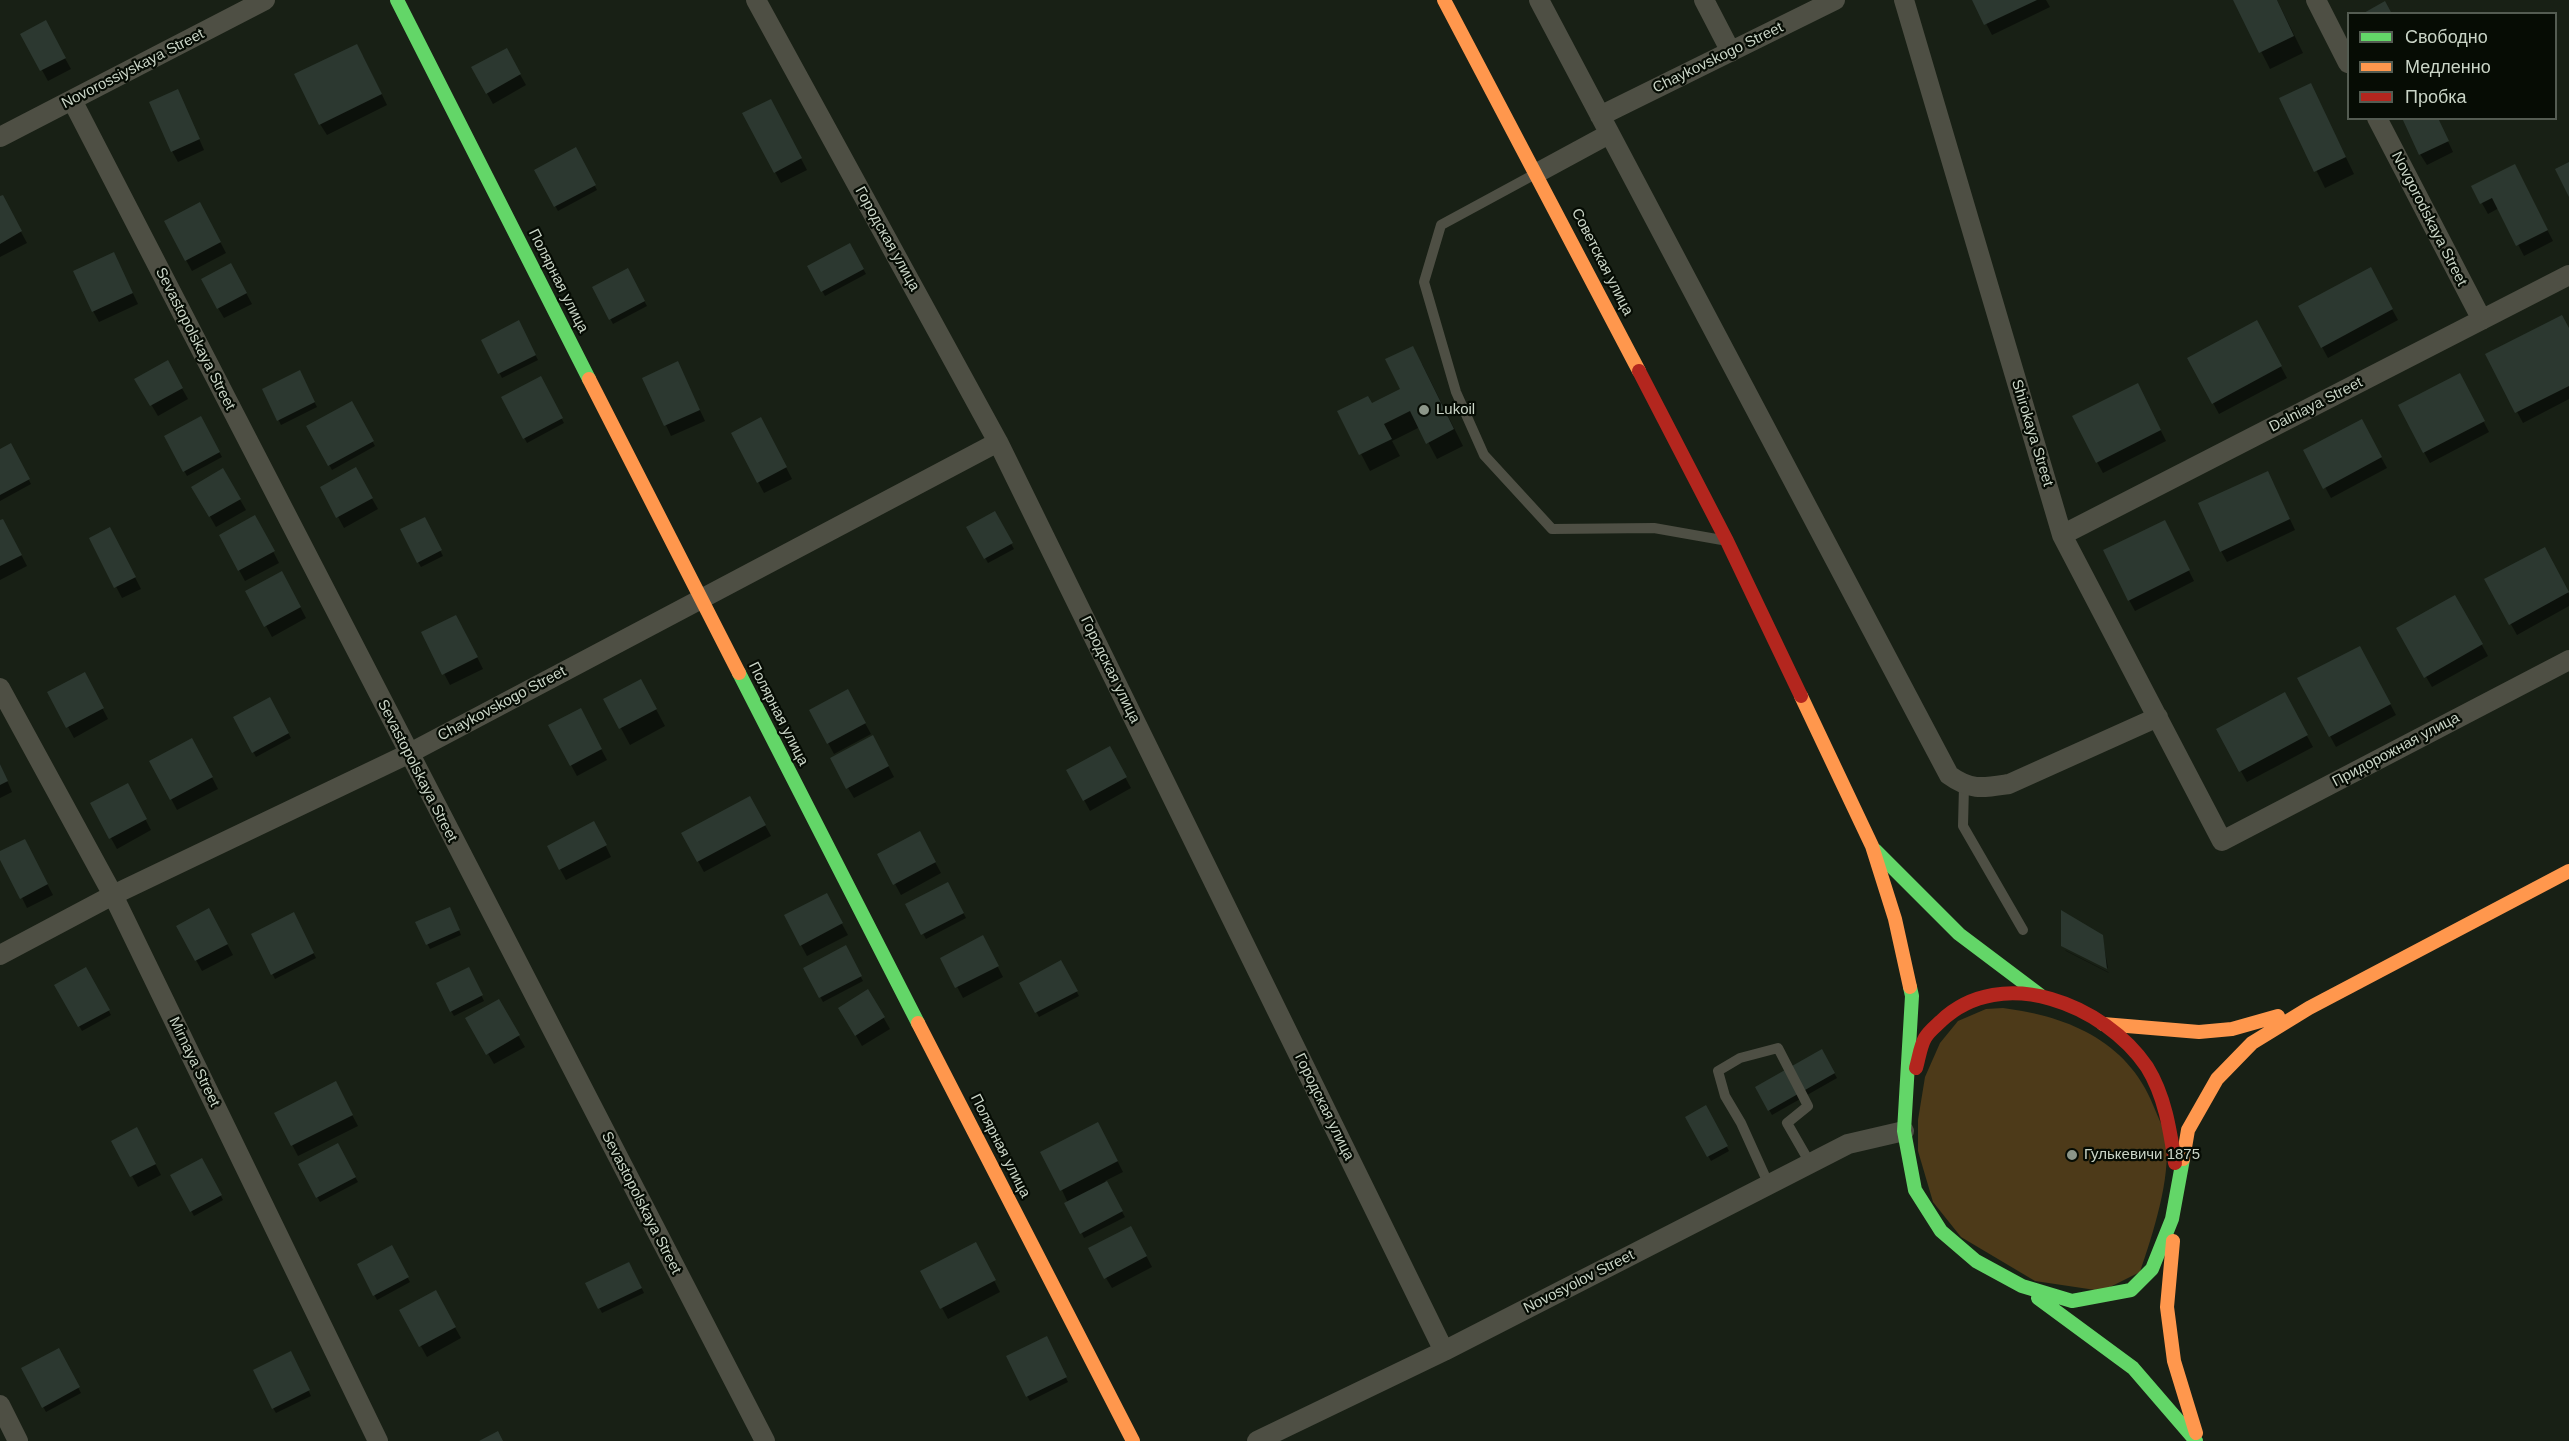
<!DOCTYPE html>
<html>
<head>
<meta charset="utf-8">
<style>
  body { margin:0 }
  #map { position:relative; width:2569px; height:1441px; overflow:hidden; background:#182015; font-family:Arial,sans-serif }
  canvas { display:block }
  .legend { position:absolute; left:2347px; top:12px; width:210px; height:108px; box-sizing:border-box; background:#060c04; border:2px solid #545c52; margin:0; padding:8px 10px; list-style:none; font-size:18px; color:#cad5c7 }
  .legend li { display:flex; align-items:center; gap:12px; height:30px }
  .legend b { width:30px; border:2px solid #545c52 }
</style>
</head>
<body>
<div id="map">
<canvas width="2569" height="1441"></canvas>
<ul class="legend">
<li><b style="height:8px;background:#63d668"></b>Свободно</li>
<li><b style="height:8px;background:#ff974d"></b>Медленно</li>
<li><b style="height:8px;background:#b3261e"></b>Пробка</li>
</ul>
</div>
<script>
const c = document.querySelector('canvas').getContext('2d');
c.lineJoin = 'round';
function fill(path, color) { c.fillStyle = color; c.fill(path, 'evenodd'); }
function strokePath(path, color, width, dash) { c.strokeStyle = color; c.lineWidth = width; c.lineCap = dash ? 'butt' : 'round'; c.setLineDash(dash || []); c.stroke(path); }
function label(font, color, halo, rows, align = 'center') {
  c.font = font + ' Arial,sans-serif'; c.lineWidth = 4.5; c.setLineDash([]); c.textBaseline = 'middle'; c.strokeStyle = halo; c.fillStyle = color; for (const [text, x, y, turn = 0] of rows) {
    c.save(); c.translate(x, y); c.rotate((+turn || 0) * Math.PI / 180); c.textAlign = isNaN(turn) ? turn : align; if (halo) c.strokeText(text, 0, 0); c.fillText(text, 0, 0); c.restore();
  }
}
fill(new Path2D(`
  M2003,1008C2072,1017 2131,1043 2156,1112C2159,1120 2165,1130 2166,1138C2171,1179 2153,1233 2140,1272L2102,1291L2035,1281L1961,1237L1933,1202L1918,1151V1120L1925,1077L1940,1043L1958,1021L1986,1009Z`), '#4d3a19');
fill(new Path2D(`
  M1974,0H2046L2050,7L1992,35Z
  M2235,0H2277L2303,53L2270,69Z
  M51,33L71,69L48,81L22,34Z
  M506,50L526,85L493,104L473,68Z
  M363,56L387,105L327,135L320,124Z
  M2281,99L2319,102L2354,174L2325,188Z
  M183,102L204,150L178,162L172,151Z
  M776,111L807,170L781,183L744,114Z
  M2437,118L2453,152L2427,165L2420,154Z
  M576,150L597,190L558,211L536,171Z
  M2520,177L2553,241L2524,256L2499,208L2488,214L2473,187Z
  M2,197L27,243L0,257V198Z
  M206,215L226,253L192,271L186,260Z
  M850,245L866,274L825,296L809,267Z
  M114,254L138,304L99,322L93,311Z
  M2370,269L2398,320L2328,358L2300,307Z
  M627,270L647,306L613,324L594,287Z
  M237,276L252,304L224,318L218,308Z
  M518,322L538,360L502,378L483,340Z
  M2257,322L2287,378L2219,414L2189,358Z
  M2569,330V399L2523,423L2487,355Z
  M167,362L188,399L158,416L136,379Z
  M678,363L705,421L671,436L644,378Z
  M1422,364L1463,446L1437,459L1420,427L1392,441L1400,456L1370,471L1339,412L1372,405L1402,390Z
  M299,372L317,407L281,425L264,390Z
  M540,378L564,423L527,443L503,397Z
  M2465,386L2489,432L2430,463L2424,452Z
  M2143,395L2166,441L2103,473L2097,462Z
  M351,403L375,446L332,470L308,427Z
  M201,418L222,457L187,476L166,437Z
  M2361,421L2387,468L2331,498L2305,451Z
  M767,430L792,479L764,493L733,434Z
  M10,445L31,484L0,501V451Z
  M355,469L378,509L344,528L322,487Z
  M223,470L246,510L216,527L193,487Z
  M2273,483L2295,530L2227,562L2221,551Z
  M994,513L1014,549L988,563L968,527Z
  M424,519L443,556L421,567L418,562Z
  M0,522L9,531L27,566L0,580Z
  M261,528L279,563L245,581L239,570Z
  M2170,533L2194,581L2135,611L2129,600Z
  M91,539L116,540L141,589L122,598Z
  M2544,549L2569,594V606L2517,635L2486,580Z
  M288,584L306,618L272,637L266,626Z
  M2455,597L2488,656L2432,687L2398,629Z
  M462,627L483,669L450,685L423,633Z
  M2366,659L2396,715L2336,747L2299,679Z
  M90,685L108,719L74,738L68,727Z
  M847,691L871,734L834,754L811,711Z
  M2284,694L2313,747L2247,782L2218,730Z
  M650,698L665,726L630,745L605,699Z
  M270,699L291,738L256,757L235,717Z
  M586,721L607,760L577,776L571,765Z
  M879,748L894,777L854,798L848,788Z
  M1109,748L1131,788L1090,811L1068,770Z
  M198,750L218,789L177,810L151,761Z
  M0,764L12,792L0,798Z
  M133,796L151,830L117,849L92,804Z
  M750,798L771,836L704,872L683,834Z
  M600,834L611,857L566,880L560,869Z
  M925,844L941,873L901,895L895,884Z
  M30,851L53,895L27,908L0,853Z
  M948,884L966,918L926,939L907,905Z
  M832,906L848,935L807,956L801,945Z
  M452,914L461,935L430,949L417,923Z
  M296,919L316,958L275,979L253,934Z
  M215,921L233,955L202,971L178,927Z
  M2102,936L2108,968L2063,946Z
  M845,947L863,981L823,1002L805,968Z
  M988,948L1003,977L963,998L942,958Z
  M2065,950L2108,972L2109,973L2066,951Z
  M1061,962L1079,996L1039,1017L1021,983Z
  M86,969L111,1015L82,1031L56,986Z
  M471,974L484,1001L454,1016L451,1011Z
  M868,991L890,1029L862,1046L840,1008Z
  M498,1001L525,1047L494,1064L467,1018Z
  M1821,1051L1837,1078L1772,1115L1757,1088Z
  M341,1094L358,1126L298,1156L276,1114Z
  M1706,1107L1729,1151L1711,1161L1687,1117Z
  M1104,1135L1123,1172L1105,1181L1125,1217L1084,1238L1062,1190Z
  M143,1140L161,1175L138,1187L113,1141Z
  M337,1145L358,1182L320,1202L300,1165Z
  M202,1160L223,1200L194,1216L172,1176Z
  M1137,1238L1152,1267L1112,1288L1106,1278Z
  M391,1247L410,1282L377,1300L359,1265Z
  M981,1255L1000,1292L948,1319L922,1271Z
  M632,1268L644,1293L602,1313L587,1284Z
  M435,1292L461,1338L427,1357L401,1311Z
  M1049,1343L1068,1382L1030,1401L1027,1396Z
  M58,1350L81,1393L46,1412L23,1369Z
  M293,1358L311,1396L276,1413L273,1408Z`), '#0007');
fill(new Path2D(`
  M1972,0H2037L1984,25Z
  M2233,0H2277L2294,36L2259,53Z
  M2385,1L2392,14H2362Z
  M46,20L66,58L40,71L20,34Z
  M357,44L382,94L319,125L294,74Z
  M507,48L521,74L486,94L471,67Z
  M2311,83L2346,157L2314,172L2279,98Z
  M178,89L200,139L171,152L149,102Z
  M771,99L802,158L774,173L742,113Z
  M2402,118H2438L2449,141L2419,155Z
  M576,147L596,185L554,207L534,170Z
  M2569,162V197L2555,169Z
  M2515,164L2548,230L2516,246L2492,198L2480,204L2471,186Z
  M3,195L22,231L0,244V196Z
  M200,202L221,242L185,261L164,221Z
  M850,243L864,269L821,292L807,266Z
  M114,252L133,293L92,312L73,271Z
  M231,263L247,293L217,309L201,279Z
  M2371,267L2393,309L2321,348L2298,306Z
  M628,268L645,301L609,320L592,287Z
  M2562,315L2569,328V386L2515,413L2485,354Z
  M519,320L536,355L498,374L481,340Z
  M2257,320L2282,366L2212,404L2187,358Z
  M1413,346L1454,429L1426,444L1410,411L1384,424L1392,439L1359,455L1337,411L1368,396L1372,403L1400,389L1385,359Z
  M168,360L183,388L150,406L134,379Z
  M678,361L700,410L664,426L642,378Z
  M300,370L315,402L277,421L262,389Z
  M2460,373L2485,421L2423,453L2398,405Z
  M541,376L563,418L523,439L501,397Z
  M2138,383L2161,430L2096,463L2072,416Z
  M352,401L374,441L328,466L306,426Z
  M201,416L220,452L183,472L164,436Z
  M761,417L787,467L757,483L731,433Z
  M2362,419L2382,457L2323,489L2303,450Z
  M11,443L30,479L0,495V449Z
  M356,467L373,498L336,518L320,487Z
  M223,468L241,499L209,517L191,487Z
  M2268,471L2290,519L2220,552L2198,503Z
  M995,511L1013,543L984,559L966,527Z
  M255,515L275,551L238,571L219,535Z
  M425,517L442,550L417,563L400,529Z
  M3,519L22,555L0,566V520Z
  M2165,520L2190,570L2128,601L2103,550Z
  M110,527L136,577L114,588L89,538Z
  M2545,547L2569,592L2509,625L2484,579Z
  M282,571L301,607L264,627L245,591Z
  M2455,595L2483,644L2424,678L2396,628Z
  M456,615L478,657L442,675L421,632Z
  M2360,646L2391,704L2329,737L2297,678Z
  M85,672L104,708L66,728L47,692Z
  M641,679L657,709L619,729L603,699Z
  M848,689L866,723L827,744L809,710Z
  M2285,692L2308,735L2239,772L2216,729Z
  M270,697L289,733L252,753L233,717Z
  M581,708L602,749L570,766L548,725Z
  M873,735L889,766L846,789L830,758Z
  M192,738L213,777L170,800L149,761Z
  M1110,746L1127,777L1083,801L1066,770Z
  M0,764L8,781L0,785Z
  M128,783L147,819L109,839L90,803Z
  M750,796L766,825L697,862L681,833Z
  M594,821L607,845L559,870L547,846Z
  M920,831L936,862L893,885L877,854Z
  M25,839L48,884L20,899L0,860V851Z
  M948,882L964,913L921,935L905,904Z
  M827,893L843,923L800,946L784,915Z
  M450,907L460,930L426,945L415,922Z
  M209,908L228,944L195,961L176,926Z
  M2061,910L2103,935L2107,969L2061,946Z
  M294,912L314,953L271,975L251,934Z
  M983,935L999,966L955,988L940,958Z
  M846,945L862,976L819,998L803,968Z
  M1061,960L1078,991L1035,1013L1019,983Z
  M86,967L110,1010L78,1027L54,985Z
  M469,967L483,995L450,1012L436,983Z
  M868,989L885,1017L855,1036L838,1008Z
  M499,999L520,1035L486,1055L465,1018Z
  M1822,1049L1835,1073L1768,1111L1755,1087Z
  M336,1081L353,1115L291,1146L274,1113Z
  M1706,1105L1728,1146L1707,1157L1685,1117Z
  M1098,1122L1118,1161L1060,1191L1040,1152Z
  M137,1127L156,1164L130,1177L111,1141Z
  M338,1143L356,1177L316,1198L298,1164Z
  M202,1158L222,1195L190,1212L170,1175Z
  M1107,1181L1123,1211L1080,1234L1064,1203Z
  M1131,1226L1147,1256L1104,1279L1088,1248Z
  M976,1242L996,1280L940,1309L920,1271Z
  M392,1245L409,1277L373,1296L357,1264Z
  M629,1262L642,1288L598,1309L585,1283Z
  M436,1290L456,1327L419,1347L399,1310Z
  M1047,1336L1067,1377L1026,1397L1006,1356Z
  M59,1348L80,1387L42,1408L21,1368Z
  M291,1351L310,1390L272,1409L253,1370Z
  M498,1431L503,1441H479Z`), '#2c3830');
strokePath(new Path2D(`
  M1537,173L1441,225L1424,282L1456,392L1484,455L1552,529L1654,528L1722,540
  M1964,786L1963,826L2023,930
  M1769,1185L1741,1123L1725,1096L1718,1071L1740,1058L1778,1048L1808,1106L1787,1123L1810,1163`), '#4e4f44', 10);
strokePath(new Path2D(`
  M756,0L998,442L1444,1351
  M1539,0L1949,775C1971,791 1983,788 2009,784L2158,717
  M1704,0L1731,52
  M1904,0L2062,535L2222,841L2569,660
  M2316,0L2348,63
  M72,100L765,1441
  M1600,116L1835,0
  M2377,118L2482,320
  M0,137L265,0
  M1537,173L1609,134
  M2062,535L2569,275
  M0,688L113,895L378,1441
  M0,955L113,895L408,754L998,442
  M0,1405L18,1441
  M1257,1441L1444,1351L1848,1144L1904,1131`), '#4e4f44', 20);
strokePath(new Path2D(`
  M397,0L589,379
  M739,673L918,1023
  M1875,850L1959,934L2040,995
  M1910,987L1912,996L1904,1131L1915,1190L1941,1231L1976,1261L2022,1286L2072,1301L2131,1290L2152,1269L2172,1219L2183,1159
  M2038,1298L2133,1368L2196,1441`), '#63d668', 14);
strokePath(new Path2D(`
  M1444,0L1639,371
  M589,379L739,673
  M1801,696L1872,846L1895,919L1910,987
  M918,1023L1133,1441
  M2103,1024L2199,1032L2232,1029L2278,1016
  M2183,1159L2188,1130L2217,1079L2252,1043L2309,1008L2569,871
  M2173,1241L2167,1307L2174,1361L2196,1433`), '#ff974d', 14);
strokePath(new Path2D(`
  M1639,371L1727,541L1801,696
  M1916,1068C1919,1058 1920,1047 1925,1038C1929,1031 1936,1026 1941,1021C2002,963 2105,1005 2147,1067C2165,1096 2170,1130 2175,1163`), '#b3261e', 14);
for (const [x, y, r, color] of [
  [1424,410,6,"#8c9689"],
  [2072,1155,6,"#8c9689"]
]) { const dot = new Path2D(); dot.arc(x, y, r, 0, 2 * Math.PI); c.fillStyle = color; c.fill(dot); strokePath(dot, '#060c04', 2); }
label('15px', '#cad5c7', '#060c04', [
  ["Chaykovskogo Street",1718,58,-26],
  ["Novorossiyskaya Street",133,69,-27],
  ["Novgorodskaya Street",2429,219,63],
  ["Городская улица",887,239,61],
  ["Советская улица",1602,262,63],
  ["Полярная улица",558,281,63],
  ["Sevastopolskaya Street",195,339,63],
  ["Dalniaya Street",2316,405,-27],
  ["Shirokaya Street",2032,433,73],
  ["Городская улица",1110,670,64],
  ["Chaykovskogo Street",502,704,-28],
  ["Полярная улица",778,714,63],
  ["Придорожная улица",2396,750,-28],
  ["Sevastopolskaya Street",417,771,63],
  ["Mirnaya Street",194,1062,64],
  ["Городская улица",1324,1107,64],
  ["Полярная улица",1000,1146,63],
  ["Sevastopolskaya Street",641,1203,63],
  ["Novosyolov Street",1579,1282,-27]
]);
label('15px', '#cad5c7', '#060c04', [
  ["Lukoil",1436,410],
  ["Гулькевичи 1875",2084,1155]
], 'left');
</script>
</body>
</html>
